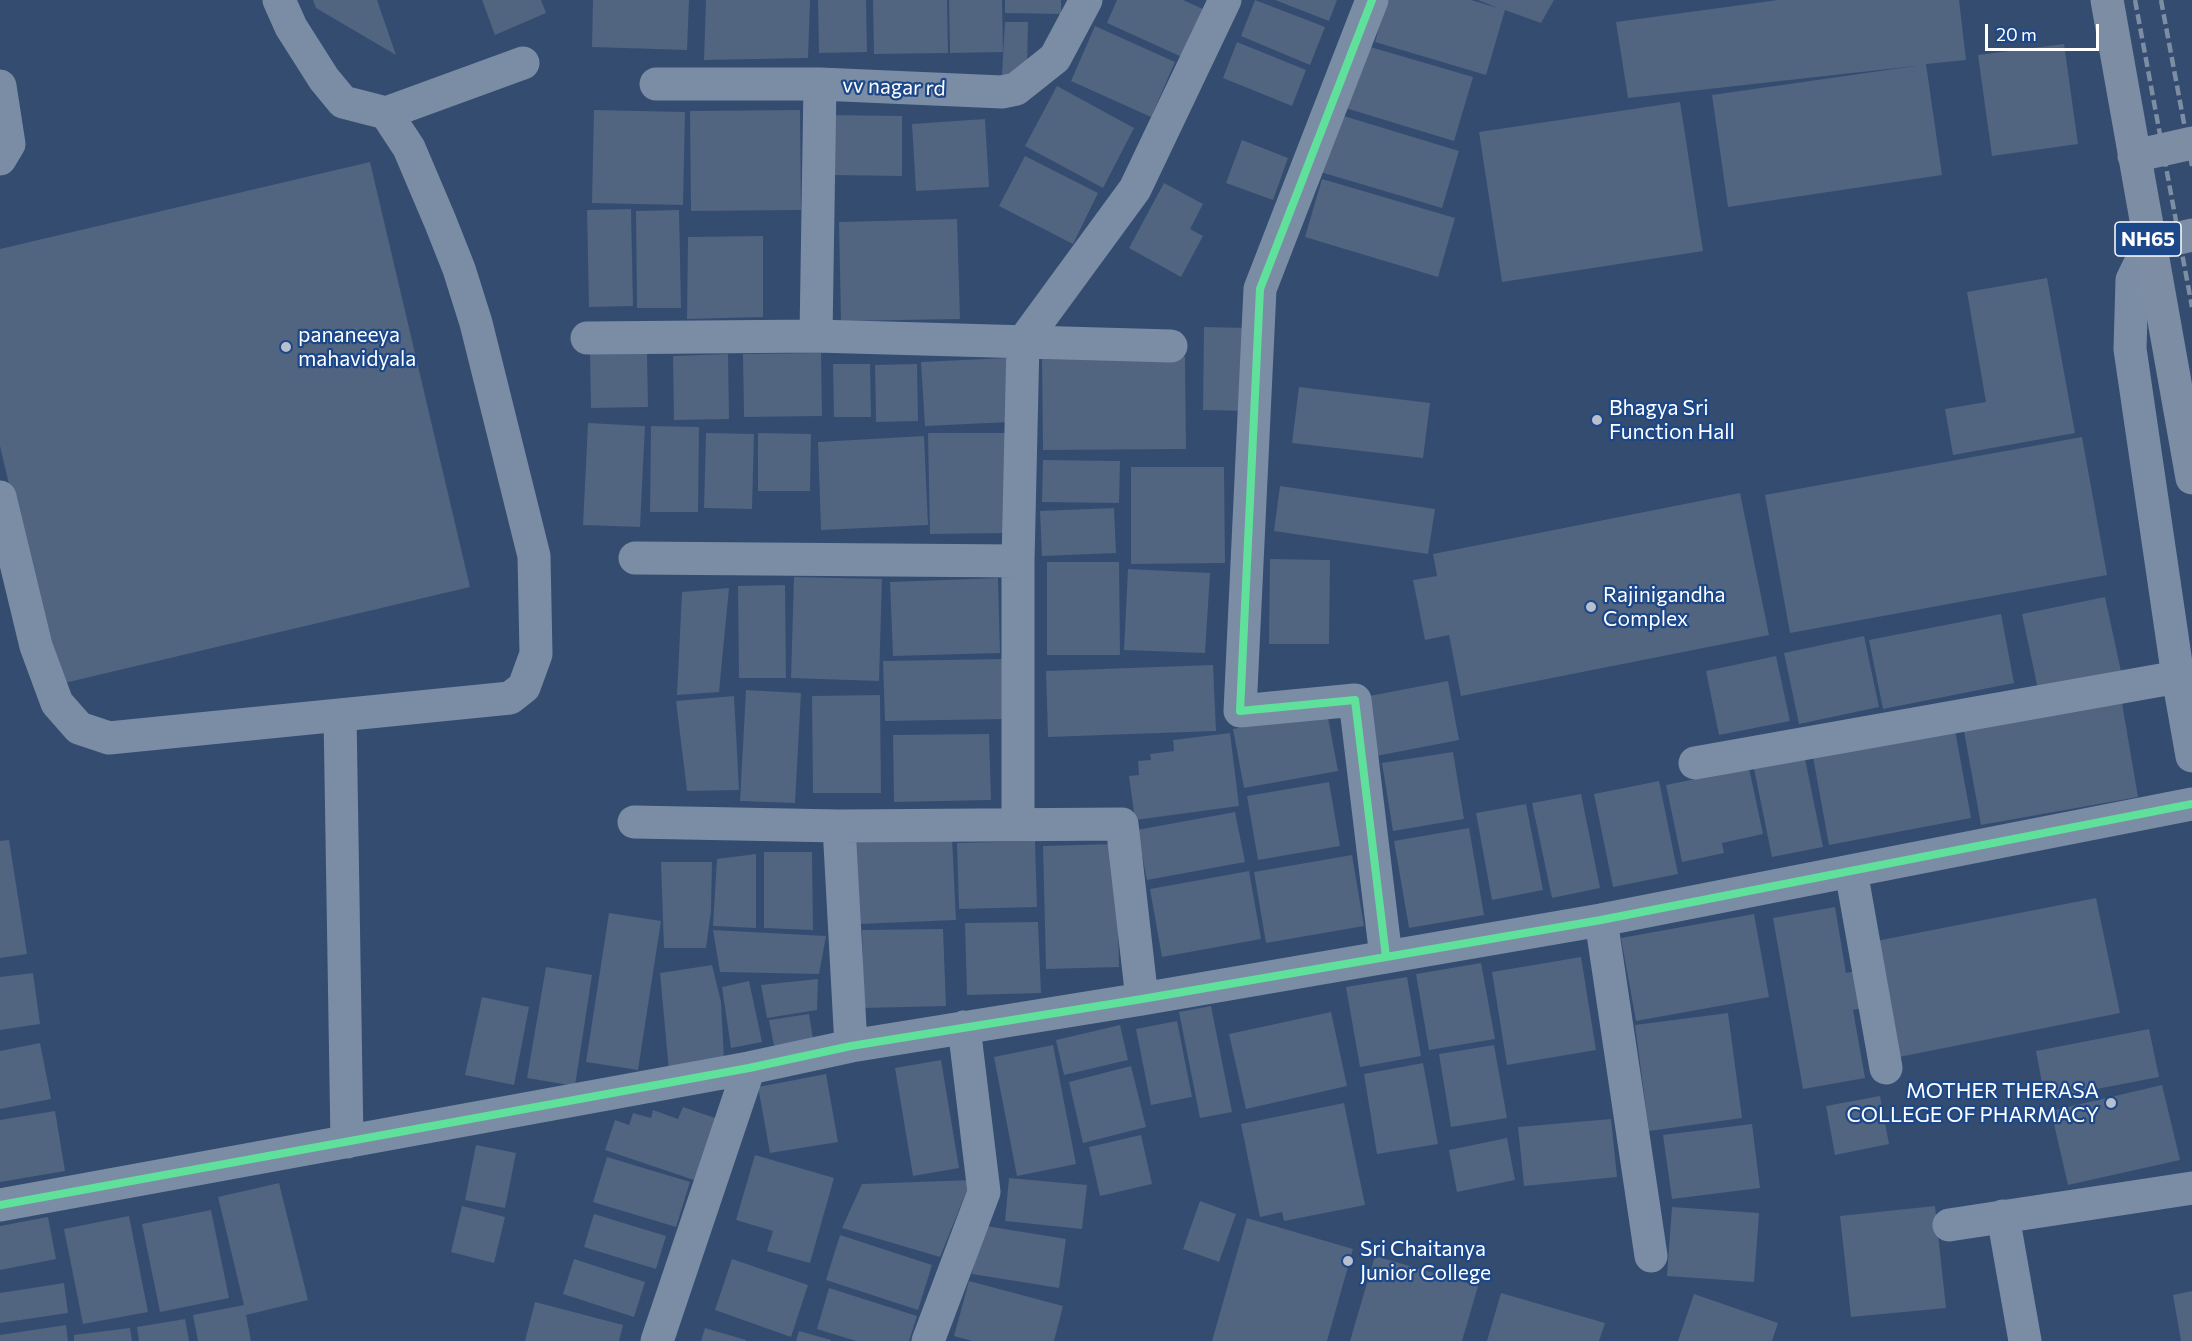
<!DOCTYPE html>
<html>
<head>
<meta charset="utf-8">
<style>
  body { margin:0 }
  #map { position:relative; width:2192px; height:1341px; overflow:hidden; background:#344c70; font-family:Commissioner,sans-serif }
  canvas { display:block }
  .scale { position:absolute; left:1985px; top:24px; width:114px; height:27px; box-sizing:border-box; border:3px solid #fff; border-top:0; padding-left:8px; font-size:18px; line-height:21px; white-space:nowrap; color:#fff; -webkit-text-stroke:4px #1c4789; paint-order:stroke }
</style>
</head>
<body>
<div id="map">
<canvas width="2192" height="1341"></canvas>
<div class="scale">20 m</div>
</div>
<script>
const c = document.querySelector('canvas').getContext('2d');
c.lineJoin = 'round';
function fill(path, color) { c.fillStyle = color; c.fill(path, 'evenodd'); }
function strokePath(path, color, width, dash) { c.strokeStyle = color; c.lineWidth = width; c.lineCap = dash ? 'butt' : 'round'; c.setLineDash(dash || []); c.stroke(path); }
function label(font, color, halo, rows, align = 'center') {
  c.font = font + ' Commissioner,sans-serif'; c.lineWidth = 4.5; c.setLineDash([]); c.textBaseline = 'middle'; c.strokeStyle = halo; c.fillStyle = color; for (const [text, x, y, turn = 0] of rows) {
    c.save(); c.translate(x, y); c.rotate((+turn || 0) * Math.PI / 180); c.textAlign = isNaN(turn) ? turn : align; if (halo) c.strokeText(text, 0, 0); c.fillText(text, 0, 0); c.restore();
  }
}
fill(new Path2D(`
  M313,0H377L396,55L316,8Z
  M482,0H541L546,13L495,35Z
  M593,0H689L687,50L592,47Z
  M706,0H810L808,58L704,60Z
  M818,0H866L867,52L819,53Z
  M873,0H947L948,53L874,54Z
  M949,0H1002L1003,52L950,53Z
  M1005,0H1061V14L1005,13Z
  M1117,0H1183L1203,9L1182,57L1107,23Z
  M1255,0L1325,27L1310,65L1241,36Z
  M1275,0H1337L1329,21Z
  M1387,0H1471L1498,8L1478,0H1554L1541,23L1505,10L1486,75L1375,42Z
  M1778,0H1959L1966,60L1926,64L1942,175L1728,207L1712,95L1915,66L1628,98L1616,22Z
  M1005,22H1028L1027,74L1002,75Z
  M1095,26L1175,62L1151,117L1071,81Z
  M1237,42L1306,70L1292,106L1223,78Z
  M1360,44L1473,77L1454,141L1342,107Z
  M2064,44L2078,144L1992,156L1978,55Z
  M1057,86L1134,128L1103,188L1025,146Z
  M1680,102L1703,251L1502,282L1479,132Z
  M594,110L685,112L683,205L592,203Z
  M800,110L801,210L691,211L690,111Z
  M1334,113L1459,151L1442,208L1317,171Z
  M829,115L902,116V176L829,175Z
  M985,119L989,187L916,191L912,124Z
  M1242,140L1288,158L1273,200L1226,183Z
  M1025,156L1098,193L1073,244L999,206Z
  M370,162L470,587L56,685L0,446V249Z
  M1322,179L1455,218L1438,277L1305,237Z
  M1164,183L1203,204L1190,229L1203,236L1181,277L1129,248Z
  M631,209L633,306L589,307L587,210Z
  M679,210L681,308H637L636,211Z
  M957,219L960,319L841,321L839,222Z
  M763,236V317L687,319L688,237Z
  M2047,278L2075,433L1953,455L1945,409L1986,402L1967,292Z
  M1204,327L1251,328L1250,411L1203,410Z
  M647,353L648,407L591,408L590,354Z
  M821,353L822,416L744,417L743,354Z
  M728,354L729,419L674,420L673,356Z
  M1185,357L1186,449L1043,450L1042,358Z
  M1006,358L1009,422L925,426L921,362Z
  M833,364H870L871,417H834Z
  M917,364L918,421L876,422L875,365Z
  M1299,387L1430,403L1423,458L1292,443Z
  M588,423L645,426L640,527L583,525Z
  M651,426L699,427L698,512H650Z
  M706,433L754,434L752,509L704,508Z
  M758,433L811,434L810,491H758Z
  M928,433H1006L1007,533L930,534Z
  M924,436L928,525L821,530L818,442Z
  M2082,437L2107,575L1790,633L1765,495Z
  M1043,460L1120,461L1119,503L1042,502Z
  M1131,467H1224L1225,563L1131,564Z
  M1280,486L1435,509L1428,554L1274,531Z
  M1740,493L1769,635L1461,696L1449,635L1425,640L1413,580L1437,576L1433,554Z
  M1114,508L1116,553L1042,556L1040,511Z
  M1270,559L1330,560L1329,644H1269Z
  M1047,562H1119L1120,655H1047Z
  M1128,569L1210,573L1205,653L1124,650Z
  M794,577L882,579L879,681L791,678Z
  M998,578L1000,653L893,656L890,582Z
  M785,585L786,678H739L738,586Z
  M729,588L719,692L677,695L682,592Z
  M2105,597L2122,676L2039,694L2022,614Z
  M2001,614L2014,683L1883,709L1869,640Z
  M1864,636L1879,707L1799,724L1784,653Z
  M1776,656L1790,721L1719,735L1706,671Z
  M1004,659L1005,719L885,721L883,661Z
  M1213,665L1216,731L1048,737L1046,671Z
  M1448,681L1459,740L1376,756L1364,697Z
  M746,690L801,693L795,803L740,801Z
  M880,695L881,793H813L812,696Z
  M734,696L739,790L687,791L676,701Z
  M2122,703L2138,797L1981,825L1964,731Z
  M1327,712L1338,771L1244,788L1233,729Z
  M1955,730L1971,818L1829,845L1813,757Z
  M1230,733L1239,806L1135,820L1129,776L1139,775L1138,761L1151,760L1150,754L1174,751L1173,740Z
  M989,734L991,800L894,802L893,735Z
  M1453,752L1464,819L1393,831L1382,763Z
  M1804,754L1823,847L1772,857L1753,764Z
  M1749,768L1763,834L1722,843L1724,853L1682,862L1666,785Z
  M1659,781L1678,874L1613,887L1594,794Z
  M1329,782L1340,846L1258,860L1247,796Z
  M1581,794L1600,888L1552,898L1532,803Z
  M1526,804L1543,890L1492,900L1476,813Z
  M1235,812L1245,862L1147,880L1137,830Z
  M1469,828L1484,915L1409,928L1394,841Z
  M952,838L956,920L858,924L854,841Z
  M9,840L27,954L0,958V841Z
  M1035,841L1037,907L959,909L957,843Z
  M1116,844L1119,967L1046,969L1043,846Z
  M764,852H812L813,930L764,928Z
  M756,854V928L713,926L717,859Z
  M1352,855L1364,926L1266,943L1254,872Z
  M661,862H712L711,911L706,948H664Z
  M1249,871L1261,939L1162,957L1150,889Z
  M2096,898L2120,1013L1894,1058L1871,942Z
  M1835,907L1846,973L1861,970L1867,1007L1853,1010L1865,1078L1803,1089L1773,918Z
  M609,913L661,921L638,1070L586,1062Z
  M1754,914L1769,997L1636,1021L1621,938Z
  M1038,922L1041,993L967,995L965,923Z
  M943,929L946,1006L864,1008L862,930Z
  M713,930L826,936L819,974L720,972Z
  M1581,957L1596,1050L1507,1065L1492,972Z
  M1481,963L1495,1039L1429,1050L1416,974Z
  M712,965L721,1002L724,1059L669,1071L660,973Z
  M546,967L592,975L575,1086L527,1078Z
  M33,973L40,1024L0,1030V977Z
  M1407,977L1421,1056L1360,1067L1346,987Z
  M818,979L817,1010L767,1018L761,985Z
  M749,981L762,1042L731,1048L722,987Z
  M482,997L529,1007L514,1085L465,1075Z
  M1211,1006L1232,1112L1200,1118L1179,1012Z
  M1331,1012L1347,1086L1246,1109L1229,1034Z
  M1728,1013L1742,1118L1649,1131L1635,1025Z
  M809,1014L813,1039L774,1046L769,1020Z
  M1177,1021L1192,1097L1151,1105L1136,1029Z
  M1120,1025L1128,1060L1064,1075L1056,1040Z
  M2149,1029L2159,1077L2045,1099L2036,1051Z
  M40,1043L51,1099L0,1109V1051Z
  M1053,1045L1076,1164L1017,1176L994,1057Z
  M1494,1045L1507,1118L1451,1127L1439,1054Z
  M941,1060L959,1168L913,1176L895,1068Z
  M1423,1063L1438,1144L1377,1154L1364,1074Z
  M1131,1066L1146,1127L1083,1143L1069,1082Z
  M826,1074L838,1142L770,1153L758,1087Z
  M2162,1085L2180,1160L2068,1185L2051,1111Z
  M1880,1096L1889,1144L1835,1155L1826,1106Z
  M1344,1103L1365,1205L1284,1221L1282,1212L1260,1217L1241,1124Z
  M683,1107L721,1120L700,1182L605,1150L615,1120L629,1125L633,1113L651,1118L653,1110L678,1119Z
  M55,1111L65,1171L0,1182V1120Z
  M1611,1119L1617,1177L1524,1186L1518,1127Z
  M1752,1124L1760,1188L1672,1199L1663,1135Z
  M1141,1135L1152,1184L1100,1196L1089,1147Z
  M1507,1138L1515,1180L1457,1192L1449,1150Z
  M476,1145L516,1153L505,1208L465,1200Z
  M755,1155L834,1178L810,1263L767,1251L773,1231L736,1220Z
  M607,1157L690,1182L676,1227L593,1202Z
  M1009,1178L1087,1185L1082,1229L1005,1221Z
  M971,1180L940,1257L842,1228L862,1184Z
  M279,1183L308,1300L246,1315L251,1341H198L193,1315L244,1305L218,1197Z
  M1200,1201L1236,1214L1219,1262L1183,1249Z
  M462,1206L505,1217L494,1263L451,1252Z
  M1935,1206L1946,1308L1851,1317L1840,1216Z
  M1672,1207L1759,1213L1754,1282L1667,1276Z
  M211,1210L229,1298L160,1312L142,1224Z
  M594,1214L666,1236L656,1269L584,1247Z
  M129,1216L148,1312L83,1324L64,1229Z
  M48,1217L56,1259L0,1270V1226Z
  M1247,1218L1353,1249L1327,1341H1212Z
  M980,1225L1066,1239L1059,1288L972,1274Z
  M840,1235L932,1265L918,1310L826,1280Z
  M1375,1256L1478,1286L1462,1341H1350Z
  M574,1259L645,1282L634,1317L563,1294Z
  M732,1259L808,1285L791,1337L715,1310Z
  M969,1281L1063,1306L1054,1341H972L954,1336Z
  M64,1283L68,1313L0,1323V1293Z
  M829,1288L917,1316L909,1341H856L817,1329Z
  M2192,1291V1341H2181L2173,1295Z
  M1501,1293L1605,1323L1599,1341H1487Z
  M1694,1294L1778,1323L1772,1341H1678Z
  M535,1302L623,1325L619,1341H525Z
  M185,1319L189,1341H139L137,1327Z
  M66,1325L68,1341H0V1335Z
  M130,1328L132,1341H74V1335Z
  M705,1328L746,1340V1341H701Z
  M799,1331L831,1340V1341H796Z`), '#516480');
strokePath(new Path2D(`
  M1372,0L1260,289L1240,711L1355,700L1386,957
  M656,84H820L1002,92L1016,89L1055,58L1086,0
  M0,86L9,144L0,159
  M386,113L523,63
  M2149,245L2132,280L2130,349L2178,677L2192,756
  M816,336L820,84
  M587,338L816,336L1171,346
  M0,497L36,646L57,703L79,728L109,738L510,698L524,687L536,654L534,556L476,323L459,269L440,221L409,148L386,113L343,102L324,79L291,27L279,0
  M635,558L1018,561
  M340,715L347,1142
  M1695,763L2178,677
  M634,822L839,826L1122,824L1142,999
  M1018,824V561L1023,342L1135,189L1225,0
  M839,826L851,1046
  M1851,871L1886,1068
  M1601,920L1651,1256
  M0,1205L749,1068L851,1046L1142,999L1601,920L2192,804
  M2003,1216L2025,1341
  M1949,1225L2192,1188
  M657,1341L749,1068
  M928,1341L984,1192L964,1027`), '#7b8da5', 33);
strokePath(new Path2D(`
  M2107,0L2192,478
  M2134,156L2192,143
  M2149,245L2192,235`), '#7c8da4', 33);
strokePath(new Path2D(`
  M2135,0L2192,307
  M2161,0L2192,166`), '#7c8da4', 4.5, [10, 4.5]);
strokePath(new Path2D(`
  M1372,0L1260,289L1240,711L1355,700L1386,957
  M0,1205L749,1068L851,1046L1142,999L1601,920L2192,804`), '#60e19b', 8);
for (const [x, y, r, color] of [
  [286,347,6,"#b8c0cd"],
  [1597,420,6,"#b8c0cd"],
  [1591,607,6,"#b8c0cd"],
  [2111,1103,6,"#b8c0cd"],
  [1348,1261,6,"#b8c0cd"]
]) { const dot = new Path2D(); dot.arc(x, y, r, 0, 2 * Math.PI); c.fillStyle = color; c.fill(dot); strokePath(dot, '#1c4789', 2); }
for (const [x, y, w] of [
  [2148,239,66]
]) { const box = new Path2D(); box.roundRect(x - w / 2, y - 17, w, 34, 4.5); c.fillStyle = '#1c4789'; c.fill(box); strokePath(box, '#fff', 1.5); }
label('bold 20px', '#fff', null, [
  ["NH65",2148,239]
]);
label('21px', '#fff', '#1c4789', [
  ["vv nagar rd",894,87,2]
]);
label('21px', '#fff', '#1c4789', [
  ["pananeeya",298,335],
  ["mahavidyala",298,359],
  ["Bhagya Sri",1609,408],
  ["Function Hall",1609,432],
  ["Rajinigandha",1603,595],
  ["Complex",1603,619],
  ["MOTHER THERASA",2099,1091,"right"],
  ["COLLEGE OF PHARMACY",2099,1115,"right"],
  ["Sri Chaitanya",1360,1249],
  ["Junior College",1360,1273]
], 'left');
</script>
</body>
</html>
